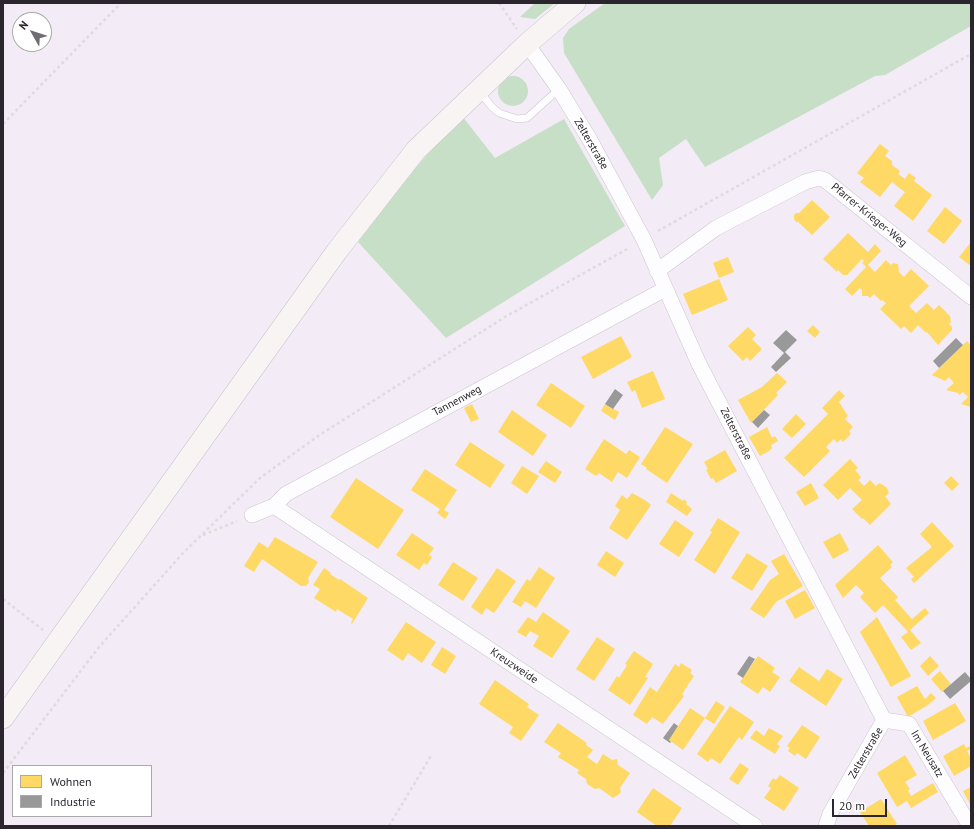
<!DOCTYPE html>
<html>
<head>
<meta charset="utf-8">
<style>
  body { margin:0 }
  #map { position:relative; width:974px; height:829px; overflow:hidden; background:#f3ebf6; font-family:"PT Sans",sans-serif }
  canvas { display:block }
  .frame { position:absolute; inset:0; border:4px solid #2b262e; pointer-events:none }
  .legend { position:absolute; left:12px; top:765px; width:140px; height:52px; box-sizing:border-box; background:#fff; border:1px solid #aaa8ab; margin:0; padding:5px 7px; list-style:none; font-size:12px; color:#2b262e }
  .legend li { display:flex; align-items:center; gap:8px; height:20px }
  .legend b { width:20px; border:1px solid #aaa8ab }
  .north { position:absolute; left:12px; top:12px; width:40px; height:40px; box-sizing:border-box; background:#fff; border:1px solid #aaa8ab; border-radius:50%; rotate:309deg; font-size:11px; font-weight:700; line-height:16px; text-align:center; color:#2b262e }
  .north::after { content:''; display:block; margin:auto; width:14px; height:18px; background:#716b74; clip-path:polygon(50% 0,100% 100%,50% 72%,0 100%) }
  .scale { position:absolute; left:832px; top:799px; width:55px; height:18px; box-sizing:border-box; border:2px solid #2b262e; border-top:0; padding-left:5px; font-size:12px; line-height:14px; white-space:nowrap; color:#2b262e; -webkit-text-stroke:3px #fff; paint-order:stroke }
</style>
</head>
<body>
<div id="map">
<canvas width="974" height="829"></canvas>
<div class="frame"></div>
<ul class="legend">
<li><b style="height:11px;background:#ffd966"></b>Wohnen</li>
<li><b style="height:11px;background:#999"></b>Industrie</li>
</ul>
<div class="north">N</div>
<div class="scale">20 m</div>
</div>
<script>
const c = document.querySelector('canvas').getContext('2d');
c.lineJoin = 'round';
function fill(path, color) { c.fillStyle = color; c.fill(path, 'evenodd'); }
function strokePath(path, color, width, dash) { c.strokeStyle = color; c.lineWidth = width; c.lineCap = dash ? 'butt' : 'round'; c.setLineDash(dash || []); c.stroke(path); }
function label(font, color, halo, rows, align = 'center') {
  c.font = font + ' "PT Sans",sans-serif'; c.lineWidth = 4; c.setLineDash([]); c.textBaseline = 'middle'; c.strokeStyle = halo; c.fillStyle = color; for (const [text, x, y, turn = 0] of rows) {
    c.save(); c.translate(x, y); c.rotate((+turn || 0) * Math.PI / 180); c.textAlign = isNaN(turn) ? turn : align; if (halo) c.strokeText(text, 0, 0); c.fillText(text, 0, 0); c.restore();
  }
}
fill(new Path2D(`
  M535,3H555L535,19L520,17Z
  M605,3H971V26L885,75L875,76L705,167L686,139L659,158L663,185L652,200L564,53L563,38L569,29Z
  M498 91a15 15 0 1 1 30 0a15 15 0 1 1-30 0Z
  M462,116L495,158L564,119L625,226L446,338L358,242L410,174Z`), '#c7dfc6');
fill(new Path2D(`
  M880,144L889,151L885,156L892,161V165L900,171L898,174L905,179L909,173L916,178L914,181L932,195L913,221L894,206L905,192L898,187L901,183L898,187L892,182L880,197L860,182L864,178L857,173Z
  M812,200L830,217L812,235L798,222H796L794,219V215L796,213H799Z
  M945,207L962,221L944,244L927,231Z
  M848,233L868,252L875,244L881,251L868,265L875,272L886,260L891,265L893,263L898,264L899,272L904,277L911,269L929,286L909,306L916,313L927,303L934,310L939,305L950,316L951,322L949,324L952,327V330L938,345L927,332L926,333L918,325L911,333L904,326L901,329L880,309L886,303L882,300L881,301L874,294L870,298L868,296H862V290L860,288L852,296L845,289L866,267L862,263L864,261L862,259L847,275H843L838,270L837,272L823,259Z
  M971,242V266L959,257Z
  M728,257L734,272L719,278L713,263Z
  M719,279L728,300L692,315L683,294Z
  M813,325L820,332L815,338L807,331Z
  M748,327L756,335L752,339L762,349L750,361L747,357L743,361L728,346Z
  M621,336L632,357L593,379L581,357Z
  M967,341L971,346V407L961,404L968,397L963,392L959,395L958,393L946,390L954,383L949,377L945,381L932,375Z
  M653,371L665,399L642,408L635,390L632,392L627,382Z
  M777,373L787,382L776,393L778,395L751,423L738,400L762,387Z
  M551,383L585,406L571,428L536,405Z
  M839,390L845,396L839,402L848,416L845,419L853,427L849,431L851,434L843,442L841,439L837,443L834,439L826,447L830,451L804,477L784,458L828,414L822,408Z
  M472,404L479,419L471,422L464,408Z
  M605,404L619,412L615,420L601,411Z
  M512,410L547,435L533,456L498,432Z
  M796,414L806,424L792,438L782,429Z
  M665,427L693,444L667,483L646,469L647,468L641,464Z
  M767,427L772,438L775,436L778,441L771,445L772,448L769,451L760,456L749,437Z
  M604,439L626,454L629,450L640,457L627,478L618,472L612,482L599,473L596,476L585,469Z
  M470,442L505,465L490,488L455,465Z
  M725,450L737,471L716,483L713,478L711,479L706,470L708,469L704,462Z
  M850,459L858,468L855,470L861,477L858,480L864,486L870,480L876,486L879,483L883,485L887,488L889,493L885,496L891,504L870,525L863,518L862,519L852,509L862,500L850,488L838,500L823,485Z
  M546,461L562,472L555,483L538,472Z
  M522,466L539,476L527,494L511,483Z
  M425,469L457,490L444,510L449,513L445,519L437,513L440,509L411,490Z
  M951,476L959,484L952,491L944,483Z
  M356,478L404,510L378,549L330,517Z
  M811,483L819,498L805,506L796,492Z
  M632,493L645,500L651,505L627,540L609,528L620,510L615,506L622,495L627,499Z
  M671,493L683,501L684,499L687,502L686,504L692,509L687,516L666,502Z
  M718,518L740,532L715,574L694,560L712,532L710,531Z
  M675,520L694,533L679,557L659,544Z
  M932,522L954,546L914,583L911,579L914,577L906,568L932,547L920,534Z
  M412,533L434,548L429,555L432,557L427,565L424,563L419,570L396,555Z
  M840,533L849,550L833,559L823,542Z
  M275,537L318,562L308,578L309,582L306,586H301L262,559L254,572L244,566L259,542L268,548Z
  M878,545L893,562L890,565L892,567L880,578L898,597L895,600L912,619L925,608L929,613L910,630L921,643L911,650L901,637L908,632L883,605L875,613L860,597L864,593L856,585L843,598L835,585Z
  M606,551L624,563L615,577L597,565Z
  M747,553L768,566L752,591L731,578Z
  M784,554L803,586L776,602L764,618L750,609L770,580L779,574L771,561Z
  M453,562L478,578L463,601L438,585Z
  M539,567L555,578L536,608L525,601L521,607L512,602L527,579L530,581Z
  M324,568L331,573L330,574L339,580L340,579L368,598L352,624L351,623L353,619L337,609L336,612L314,598L320,589L313,585Z
  M497,568L516,581L494,613L486,608L482,615L471,607Z
  M805,590L815,608L795,619L785,601Z
  M543,612L570,631L552,658L533,646L539,636L530,631L526,637L517,632L528,617L536,622Z
  M877,617L911,676L891,687L860,632Z
  M406,622L436,642L422,663L408,653L403,661L387,650Z
  M597,637L615,649L594,681L576,669Z
  M442,647L456,656L445,674L431,665Z
  M634,651L653,664L645,677L648,678L630,705L608,690L617,676L619,678L627,665L625,664Z
  M758,656L775,668L772,672L780,677L770,692L763,687L758,694L740,682Z
  M930,656L939,666L928,676L920,666Z
  M681,663L692,670L690,673L694,676L682,694L684,696L663,724L652,717L647,724L633,715L650,687L657,692L675,664L679,667Z
  M799,667L819,681L827,669L843,679L826,706L789,681Z
  M940,671L951,684L942,692L931,679Z
  M495,680L529,704L527,707L539,715L521,741L509,733L513,727L479,704Z
  M917,686L925,699L931,693L936,698L928,705L908,717L897,697Z
  M716,701L725,707L714,724L705,718L683,750L669,740L690,708L705,718Z
  M955,703L966,721L933,740L923,721Z
  M730,706L754,722L742,740L739,737L720,764L711,758L708,762L697,754Z
  M558,723L587,743L586,745L593,750L587,757L597,764L603,754L612,760L617,759L618,765L630,773L620,788L621,792L618,795L613,798L599,788L595,789L587,784L586,779L577,773L579,770L558,757L561,753L544,742Z
  M802,725L820,737L806,759L797,753L795,756L788,751L790,748L787,746Z
  M769,728L783,736L777,744L780,746L775,754L750,738L756,730L764,736Z
  M964,744L966,748L970,746L971,749L967,751L971,758V766L954,776L943,756Z
  M905,755L917,775L905,782L910,789L908,790L911,796L933,783L938,792L911,808L907,801L897,807L877,773Z
  M740,763L749,769L738,785L729,779Z
  M780,775L799,788L784,811L764,798L771,788L768,786L773,778L776,780Z
  M971,787V806L963,791Z
  M653,788L682,808L670,826H657L637,812Z
  M881,799L897,824L894,826H869L860,812Z`), '#ffd966');
fill(new Path2D(`
  M786,330L797,340L784,353L773,343Z
  M956,338L963,345L939,368L933,361Z
  M785,352L791,358L776,372L771,367Z
  M615,389L623,395L613,409L605,404Z
  M764,410L770,415L758,428L752,422Z
  M749,656L755,659L743,678L737,674Z
  M965,672L971,679V681L950,699L943,691Z
  M674,723L678,726L669,740L671,742L670,743L663,738Z`), '#999');
const service = new Path2D(`
  M480,92L491,106L499,113L517,119L527,118L559,89`);
const minor = new Path2D(`
  M527,44L559,89L590,140L644,240L699,364L884,720L830,814L826,826
  M657,271L716,228L805,182L819,178L825,180L971,297
  M274,506L755,826
  M252,515L274,506L286,494L665,289
  M884,720L909,724L970,826`);
const secondary = new Path2D(`
  M3,718L337,251L416,150L527,44L575,3`);
strokePath(service, '#ccc6cf', 8);
strokePath(minor, '#ccc6cf', 16);
strokePath(secondary, '#ccc6cf', 22);
strokePath(new Path2D(`
  M499,3L517,29
  M3,124L121,3
  M658,231L971,54
  M203,535L237,521
  M3,599L43,630
  M3,773L99,647L184,552L260,478L318,436L505,317L629,248
  M389,826L432,754`), '#dedcdf', 2.5, [3, 3]);
strokePath(service, '#fdfcfe', 7);
strokePath(minor, '#fdfcfe', 15);
strokePath(secondary, '#f8f4f4', 21);
label('11px', '#2b262e', '#fff', [
  ["Zelterstraße",591,144,60],
  ["Pfarrer-Krieger-Weg",869,215,39],
  ["Tannenweg",457,401,-28],
  ["Zelterstraße",736,434,63],
  ["Kreuzweide",514,666,34],
  ["Zelterstraße",866,753,-60],
  ["Im Neusatz",927,754,59]
]);
</script>
</body>
</html>
